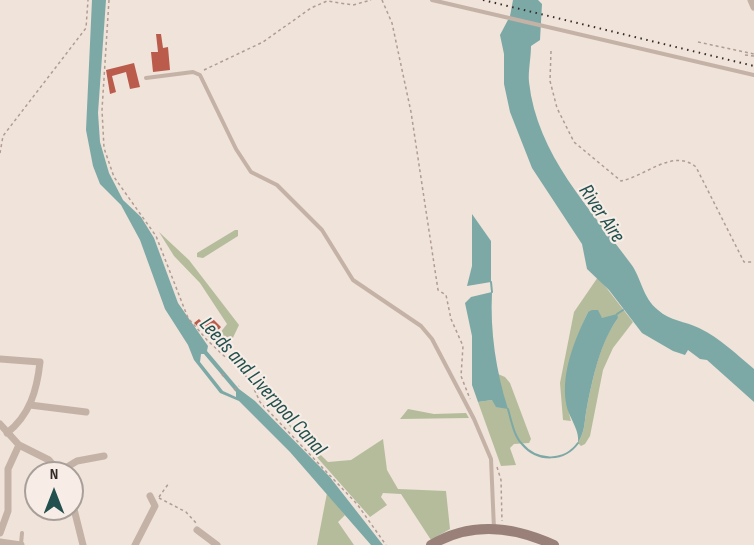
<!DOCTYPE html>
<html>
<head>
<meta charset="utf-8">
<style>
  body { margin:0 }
  #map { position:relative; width:754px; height:545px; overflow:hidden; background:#efe3da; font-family:"Sofia Sans Condensed",sans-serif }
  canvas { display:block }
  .north { position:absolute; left:24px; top:461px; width:60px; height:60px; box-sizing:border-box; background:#f7ede6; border:2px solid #a99f9a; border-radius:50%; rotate:0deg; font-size:16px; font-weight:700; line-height:24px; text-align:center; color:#332927 }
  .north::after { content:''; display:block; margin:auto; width:21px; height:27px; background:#21504e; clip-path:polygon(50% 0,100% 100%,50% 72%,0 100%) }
</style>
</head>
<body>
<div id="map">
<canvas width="754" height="545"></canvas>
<div class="north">N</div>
</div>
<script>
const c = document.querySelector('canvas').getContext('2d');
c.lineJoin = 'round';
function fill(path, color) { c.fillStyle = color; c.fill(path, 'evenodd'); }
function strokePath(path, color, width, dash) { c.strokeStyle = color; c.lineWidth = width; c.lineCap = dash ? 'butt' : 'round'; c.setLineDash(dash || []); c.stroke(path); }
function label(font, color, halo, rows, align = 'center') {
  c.font = font + ' "Sofia Sans Condensed",sans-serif'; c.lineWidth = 4.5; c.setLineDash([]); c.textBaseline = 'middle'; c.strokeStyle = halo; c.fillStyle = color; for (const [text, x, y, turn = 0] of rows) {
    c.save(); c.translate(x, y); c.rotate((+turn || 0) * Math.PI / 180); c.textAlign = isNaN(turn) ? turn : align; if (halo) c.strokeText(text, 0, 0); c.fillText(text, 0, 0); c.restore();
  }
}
fill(new Path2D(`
  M235,230H238V236L203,258L197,257V253Z
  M159,232L189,260L239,325L230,344L220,333L227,324L200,283L174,256Z
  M598,277L633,322L613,348L603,370L590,436L585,444L581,446L578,443C586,429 584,421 587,407C593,377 600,342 618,318H602L588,312C572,347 560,382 571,421L563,420L560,383L574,312Z
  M498,374L505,377L510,383L531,439L529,443L514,444L510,448L516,465L501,466L478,402L492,400L499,381Z
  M408,409L434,414L466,413L469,418L400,419Z
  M275,410L328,462L351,460L383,439L387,470L398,489L446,491L450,529L431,540L401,494L383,493L381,497L387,505L370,517Z
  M327,493L345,515L338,522L354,545H317Z`), '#b5bc9c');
fill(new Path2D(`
  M92,0H106L98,113L100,142L109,173L123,200L141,217L154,238L178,303L208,346L207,351L239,389L255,401L329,476L383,545H371L290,452L239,401L220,393L194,360L188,345L165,309L140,240L121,205L100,184L93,166L86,130ZM204,354L236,392V397L223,391L200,362L201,354Z
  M513,0H538L542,4L540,40L531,46C531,58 528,71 529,82C537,155 590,208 631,264C642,279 642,297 658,310C670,321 685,321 699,328C720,338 736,354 754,369V402L707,360L700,359L688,350L685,355L673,351L642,333L609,290L587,269L582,244L532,168L510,112L504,84V54L500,35L510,16Z
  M472,214L491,241V282L467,286L472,266Z
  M492,292C490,332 496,371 508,409L496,407L492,400L478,402L472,385V336L465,303L471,297Z
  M592,310H598L602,318L617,314L618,318C600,343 593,377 587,407C584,421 586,429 578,443C580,429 568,417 566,403C561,372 575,339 588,312Z`), '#7ca9a6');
strokePath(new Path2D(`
  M491,282L492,292
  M617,314L623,310
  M508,409C511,420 514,436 522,444C538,463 565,461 578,443`), '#7ca9a6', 2);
fill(new Path2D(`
  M156,34H161L163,48L168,47L170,70L153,72L151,52H158Z
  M134,63L140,87L130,89L126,72L112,76L116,92L110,94L106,70Z
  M210,316L221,327L215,334L229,347L224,352L194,323L199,319L203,323Z`), '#ba5b4c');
strokePath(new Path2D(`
  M109,0L102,110L104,148L114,177L156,236L188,318L207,340L250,380L260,402L357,504L386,545
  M382,0L392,23L411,112L438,290L446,295L451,319L463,346L461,376L470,399
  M698,42L754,54
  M551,51L550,81L557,108L574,142L621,181C646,176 673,148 696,167L744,262H754
  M745,55L754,56
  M204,70L263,42L311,8L327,1L353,5L371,0
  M0,153L3,136L86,28L88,0
  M222,376L226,372
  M234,390L239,386
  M497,467L501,480L502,521
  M159,497L169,483
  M159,498L186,512L196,523`), '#b19c92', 1.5, [3, 3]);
strokePath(new Path2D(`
  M432,0L754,75
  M146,78L193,72L200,75L236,149L251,172L277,185L322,230L353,280L421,326L432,339L474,419L491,459L494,529
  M21,544L22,533`), '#c5b2a7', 4);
strokePath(new Path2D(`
  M751,0L754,7
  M0,359L40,362C37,390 30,415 7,433
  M30,405L86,412
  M0,424L19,445L49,460L60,473
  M59,472L77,461L104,456
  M72,501L83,545
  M197,530L217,545
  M0,533L8,511V469L19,445
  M0,542L21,545
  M135,545L155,506L150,496`), '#c5b2a7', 7);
strokePath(new Path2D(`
  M431,545C471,521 513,526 554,545`), '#998179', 10);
strokePath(new Path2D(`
  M483,0L754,66`), '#332927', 2, [1.5, 4.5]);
label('italic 21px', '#21504e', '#f7ede6', [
  ["River Aire",601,214,56],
  ["Leeds and Liverpool Canal",262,387,48]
]);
</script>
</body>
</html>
